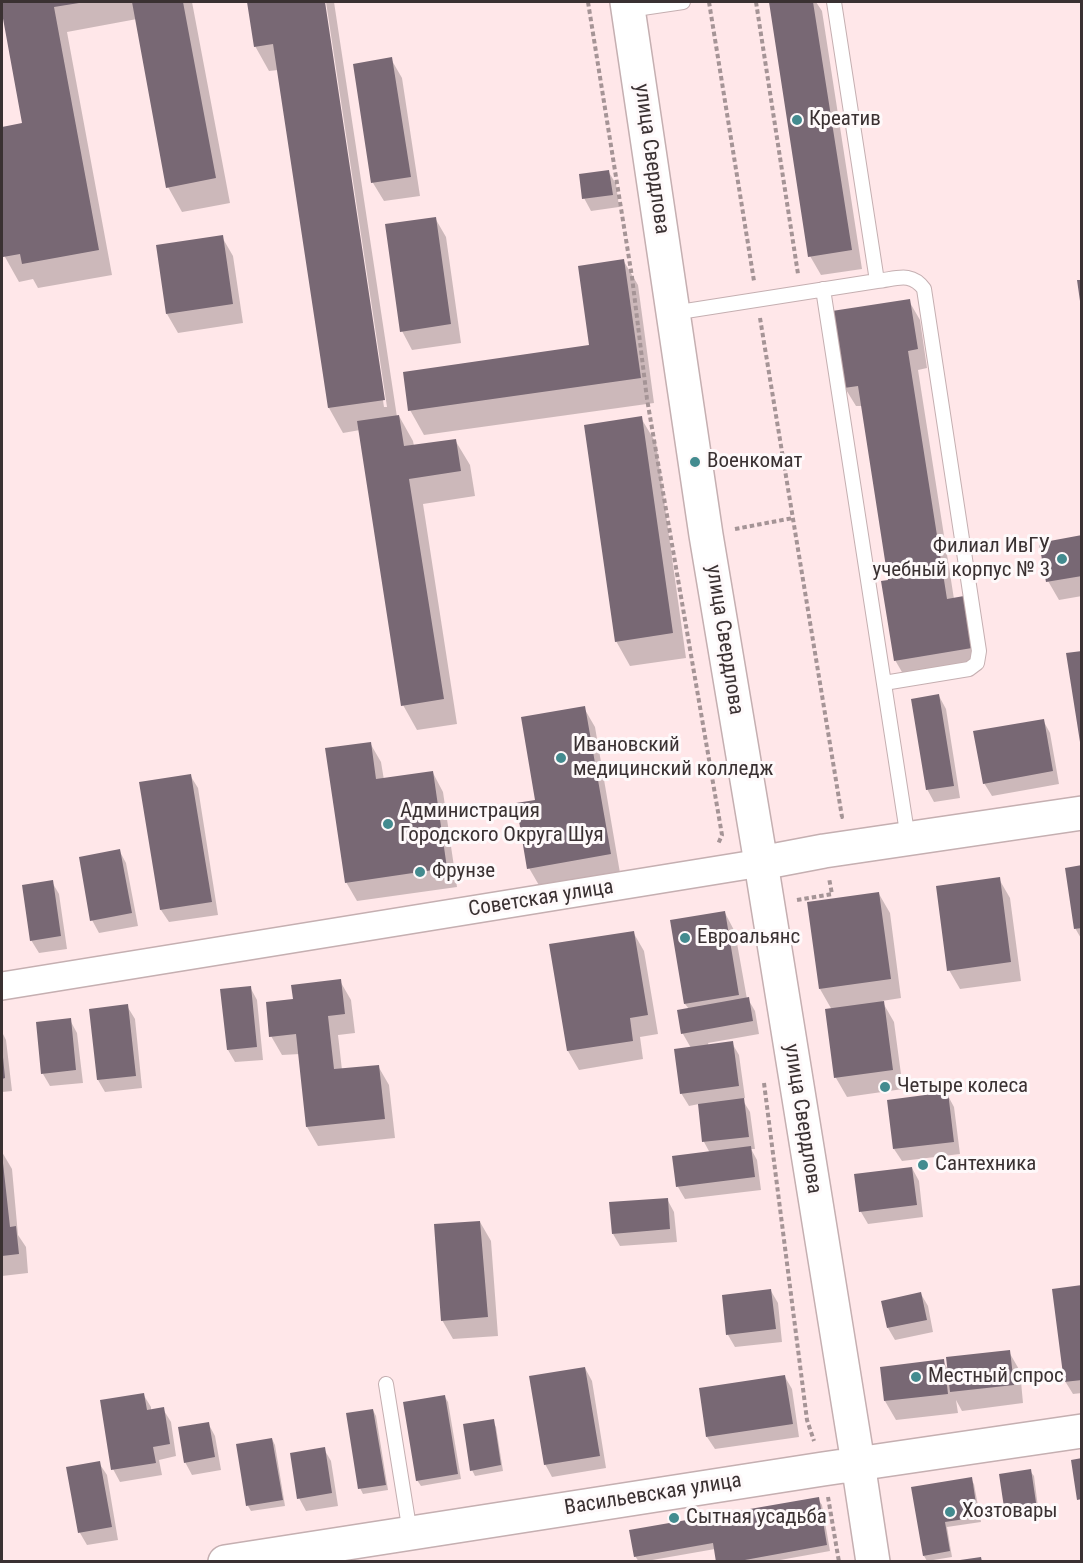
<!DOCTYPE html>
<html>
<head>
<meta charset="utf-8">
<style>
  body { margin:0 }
  #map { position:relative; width:1083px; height:1563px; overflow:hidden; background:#ffe7e9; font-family:"Roboto Condensed",sans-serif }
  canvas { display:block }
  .frame { position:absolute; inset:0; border:3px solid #3a3132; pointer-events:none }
</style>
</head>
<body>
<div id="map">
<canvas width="1083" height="1563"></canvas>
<div class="frame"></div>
</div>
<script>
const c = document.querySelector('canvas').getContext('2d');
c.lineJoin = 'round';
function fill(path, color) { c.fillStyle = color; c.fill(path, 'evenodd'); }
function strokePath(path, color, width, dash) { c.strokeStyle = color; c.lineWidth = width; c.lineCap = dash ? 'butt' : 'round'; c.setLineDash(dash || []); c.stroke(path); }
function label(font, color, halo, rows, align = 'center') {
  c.font = font + ' "Roboto Condensed",sans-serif'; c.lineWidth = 6; c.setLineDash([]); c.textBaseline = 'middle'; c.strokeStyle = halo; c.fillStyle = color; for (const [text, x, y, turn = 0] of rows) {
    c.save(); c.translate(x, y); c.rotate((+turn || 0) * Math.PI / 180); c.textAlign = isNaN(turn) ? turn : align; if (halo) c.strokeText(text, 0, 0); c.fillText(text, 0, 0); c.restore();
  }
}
fill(new Path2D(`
  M2,2H192L230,203L182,212L168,187L137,19L67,32L112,275L38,288L33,279L19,282L5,257L2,239V129L24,124Z
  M248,2H323L384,407H387L326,2H334L397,417L399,416L413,441L414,446L455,440L470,465L475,496L423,504L457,724L417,730L403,705L360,430L343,433L329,408L278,70L269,71L255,46Z
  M770,2H816L822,11L862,269L821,275L810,256Z
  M391,59L402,78L420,196L384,201L373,183Z
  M608,171L616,184L619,207L591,211L584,198Z
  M435,218L446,237L461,343L412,350L402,331Z
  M222,237L233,256L243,323L178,333L167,314L157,247Z
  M623,260L638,285L654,403L424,435L410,410L591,347Z
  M909,301L920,320L927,368L918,370L954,599L974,617L982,667L906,679L895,660L889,581L862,406H856L845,388Z
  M641,418L656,443L686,658L630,666L616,641Z
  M1082,537V596L1059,600L1048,581Z
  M939,696L946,709L960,798L934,802L927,789Z
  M584,708L595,727L620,873L540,887L529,868Z
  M1043,720L1050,733L1059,784L992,796L984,783Z
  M370,743L381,762L384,780L433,773L443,792L457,887L357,901L346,882Z
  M190,775L198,788L218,915L169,922L161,910L141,784Z
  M119,850L126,863L138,926L99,933L92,920Z
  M1082,867V940L1075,928Z
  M999,879L1010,898L1021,981L960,989L949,970Z
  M52,882L59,894L67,949L39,953L31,940Z
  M879,894L890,913L901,998L882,1001L894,1022L903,1089L847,1097L836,1078L832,1010L820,989Z
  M725,913L735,932L747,999H748L755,1011L759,1034L708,1043L709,1046L732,1043L739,1055L745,1098L742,1099L750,1112L755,1149H751L757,1160L761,1190L685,1199L678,1187L710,1153L704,1142L699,1104L689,1106L681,1093L691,1048L683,1034L679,1011L689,1009L685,1004Z
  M633,932L644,951L658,1034L640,1037L643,1059L579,1070L568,1051L551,946Z
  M340,981L351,1000L355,1033L338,1035L342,1070L378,1066L389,1085L395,1138L318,1146L307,1127L300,1054L282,1055L271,1036L294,1001Z
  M250,987L257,1000L263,1060L235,1062L228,1050Z
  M127,1006L135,1019L142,1088L105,1092L98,1080Z
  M70,1020L77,1033L83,1083L50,1086L43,1074Z
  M2,1032L6,1040L12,1091L2,1092Z
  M947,1094L954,1107L960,1154L902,1161L894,1149Z
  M2,1152L12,1169L18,1235L26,1247L28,1273L2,1276Z
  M912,1168L919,1181L923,1217L868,1224L861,1212L856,1175Z
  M667,1199L674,1212L677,1242L620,1246L613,1234Z
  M480,1222L491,1241L498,1336L453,1339L442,1320Z
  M1082,1286V1393L1073,1394L1065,1381Z
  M771,1291L778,1303L782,1342L735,1347L728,1335L723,1297Z
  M921,1294L928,1306L933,1332L895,1340L888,1328Z
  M1009,1352L1020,1371L1023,1403L962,1411L956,1400L958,1413L896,1420L885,1401L882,1368L943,1361L949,1371Z
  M585,1368L592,1381L606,1468L552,1477L545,1464Z
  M785,1377L792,1389L799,1437L715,1449L707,1437Z
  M143,1394L151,1407V1411L163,1409L171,1422L176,1456L159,1460L162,1475L120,1482L113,1469Z
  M445,1397L448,1402L461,1479L421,1486L417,1480Z
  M373,1410L376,1416L388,1490L363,1494L360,1488Z
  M493,1421L496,1427L503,1471L475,1476L472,1470Z
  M208,1423L215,1436L221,1470L192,1475L185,1462Z
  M272,1439L275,1445L285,1506L251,1511L248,1506Z
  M324,1449L331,1461L338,1506L306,1511L299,1498Z
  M99,1463L107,1475L118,1540L87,1545L80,1533L68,1468Z
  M1030,1471L1034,1476L1039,1515L1010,1519L1006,1514Z
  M971,1479L974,1484L981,1522L947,1527L952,1557L927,1561L924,1556Z
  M818,1499L822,1505L830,1551L769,1562H718L715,1549L641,1562H639L635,1556Z`), '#0003');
fill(new Path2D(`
  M2,2H79V3L54,7L99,250L22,264L20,254L3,257L2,247V127L22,123L2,13Z
  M132,2H183L216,178L166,188Z
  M247,2H325L385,400L328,408L273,44L254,47Z
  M769,2H813L852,250L808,257Z
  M392,57L411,177L371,183L353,64Z
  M609,170L613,195L582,199L579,174Z
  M436,217L451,324L400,332L385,224Z
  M223,235L233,304L166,314L156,245Z
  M624,259L641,378L408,411L403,372L589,345L578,266Z
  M1077,280H1082V301H1080Z
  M910,299L918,349L908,351L947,599L964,596L972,648L894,661L881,581L888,580L858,386L844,388L832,311Z
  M399,415L404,446L456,439L461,471L409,479L444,699L401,706L357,421Z
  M642,416L673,633L615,642L584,425Z
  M1082,535V576L1046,582L1039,543Z
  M1082,651V742H1080L1066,653Z
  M939,694L954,786L926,790L911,699Z
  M585,706L611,854L527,869L516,803L535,800L521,717Z
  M1044,719L1053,771L983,784L973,731Z
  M371,742L376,779L433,771L447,868L345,883L325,748Z
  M191,774L212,902L160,910L139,782Z
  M120,849L132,913L90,921L79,857Z
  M1082,865V928L1074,929L1065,868Z
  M1000,877L1011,962L947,971L936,886Z
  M53,880L61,936L30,941L22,885Z
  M879,892L891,979L819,989L807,902Z
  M725,911L739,995L684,1004L670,920Z
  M634,931L648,1015L630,1018L633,1041L567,1051L549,944Z
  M341,979L345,1014L328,1016L334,1069L379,1065L385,1119L306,1127L296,1034L269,1037L266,1002L293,999L291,985Z
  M251,986L257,1047L227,1050L220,989Z
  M749,997L753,1021L681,1034L677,1010Z
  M884,1001L893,1070L834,1078L825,1009Z
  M128,1004L136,1076L97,1080L89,1009Z
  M71,1018L76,1070L41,1074L36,1022Z
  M733,1041L739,1086L680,1094L674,1049Z
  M2,1057H3L5,1078L2,1079Z
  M948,1092L954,1142L893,1149L887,1100Z
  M744,1098L749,1137L702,1142L698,1104Z
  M751,1146L755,1177L676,1187L672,1156Z
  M2,1163H3L10,1227L16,1226L19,1254L2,1256Z
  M912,1167L917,1205L859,1212L854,1174Z
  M668,1198L670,1229L612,1234L609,1202Z
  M480,1221L488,1317L441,1321L434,1224Z
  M1082,1285V1380L1064,1382L1052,1289Z
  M771,1289L776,1329L726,1335L722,1295Z
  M921,1292L927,1320L887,1328L881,1301Z
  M1010,1350L1014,1385L950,1392L946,1357Z
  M944,1359L948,1394L884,1401L880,1367Z
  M585,1367L600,1456L544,1465L529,1376Z
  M785,1375L793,1424L706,1437L699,1388Z
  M144,1393L147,1410L164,1407L170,1444L153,1447L156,1463L111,1470L100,1400Z
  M445,1395L458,1474L416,1481L403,1402Z
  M373,1409L386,1485L358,1489L346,1413Z
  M494,1419L501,1465L470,1471L463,1424Z
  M209,1422L215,1457L184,1463L178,1427Z
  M272,1438L283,1500L246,1506L236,1444Z
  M325,1447L332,1493L297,1499L290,1453Z
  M1082,1458V1499L1077,1500L1071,1460Z
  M100,1461L112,1527L78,1533L66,1467Z
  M1031,1469L1037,1509L1005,1514L999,1474Z
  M972,1477L978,1517L945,1522L950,1551L923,1556L911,1487Z
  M819,1497L827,1545L734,1562H716L713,1543L634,1557L629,1530Z
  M981,1557L982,1562H960V1560Z`), '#786874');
const lane = new Path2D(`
  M629,10L683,2
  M877,281C896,279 911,271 924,289L979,651L977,663L969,669L884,683
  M823,289L908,839
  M673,313L877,281L834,2
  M386,1384L410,1533`);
const street = new Path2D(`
  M2,986L761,863`);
const secondary = new Path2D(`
  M627,2L706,535L761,863L858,1463L873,1562
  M761,863L824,851L1082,813
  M225,1562L823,1469L1082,1431`);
strokePath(lane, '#c5afb1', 16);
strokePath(street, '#c5afb1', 30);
strokePath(secondary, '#c5afb1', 36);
strokePath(new Path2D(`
  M588,2L632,277L647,399L722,835L718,844
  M709,2L754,281
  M756,2L798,274
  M760,318L842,817H838
  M735,529L793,518
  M797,900L832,894L829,878
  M764,1083L807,1420L814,1441
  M828,1497L839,1562`), '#a59496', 4, [4.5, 3]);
strokePath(lane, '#fff', 14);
strokePath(street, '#fff', 27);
strokePath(secondary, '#fff', 33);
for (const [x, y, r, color] of [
  [797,120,6,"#438b8f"],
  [695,462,6,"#438b8f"],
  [1062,559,6,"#438b8f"],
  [561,758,6,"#438b8f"],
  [388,824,6,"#438b8f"],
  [420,872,6,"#438b8f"],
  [685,938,6,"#438b8f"],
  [885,1087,6,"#438b8f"],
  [923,1165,6,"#438b8f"],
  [916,1377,6,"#438b8f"],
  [950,1512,6,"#438b8f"],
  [674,1518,6,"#438b8f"]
]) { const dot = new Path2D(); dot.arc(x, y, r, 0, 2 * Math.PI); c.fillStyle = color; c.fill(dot); strokePath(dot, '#fef9fa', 2); }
label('21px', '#3a3132', '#fef9fa', [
  ["Креатив",809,120],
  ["Военкомат",707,462],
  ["Филиал ИвГУ",1050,547,"right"],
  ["учебный корпус № 3",1050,571,"right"],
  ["Ивановский",573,746],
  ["медицинский колледж",573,770],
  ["Администрация",400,812],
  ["Городского Округа Шуя",400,836],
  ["Фрунзе",432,872],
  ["Евроальянс",697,938],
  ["Четыре колеса",897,1087],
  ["Сантехника",935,1165],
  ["Местный спрос",928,1377],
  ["Хозтовары",962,1512],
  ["Сытная усадьба",686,1518]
], 'left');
label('21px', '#3a3132', '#fef9fa', [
  ["улица Свердлова",651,159,82],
  ["улица Свердлова",724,640,81],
  ["Советская улица",541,899,-9],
  ["улица Свердлова",802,1119,81],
  ["Васильевская улица",653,1495,-9]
]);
</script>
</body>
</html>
